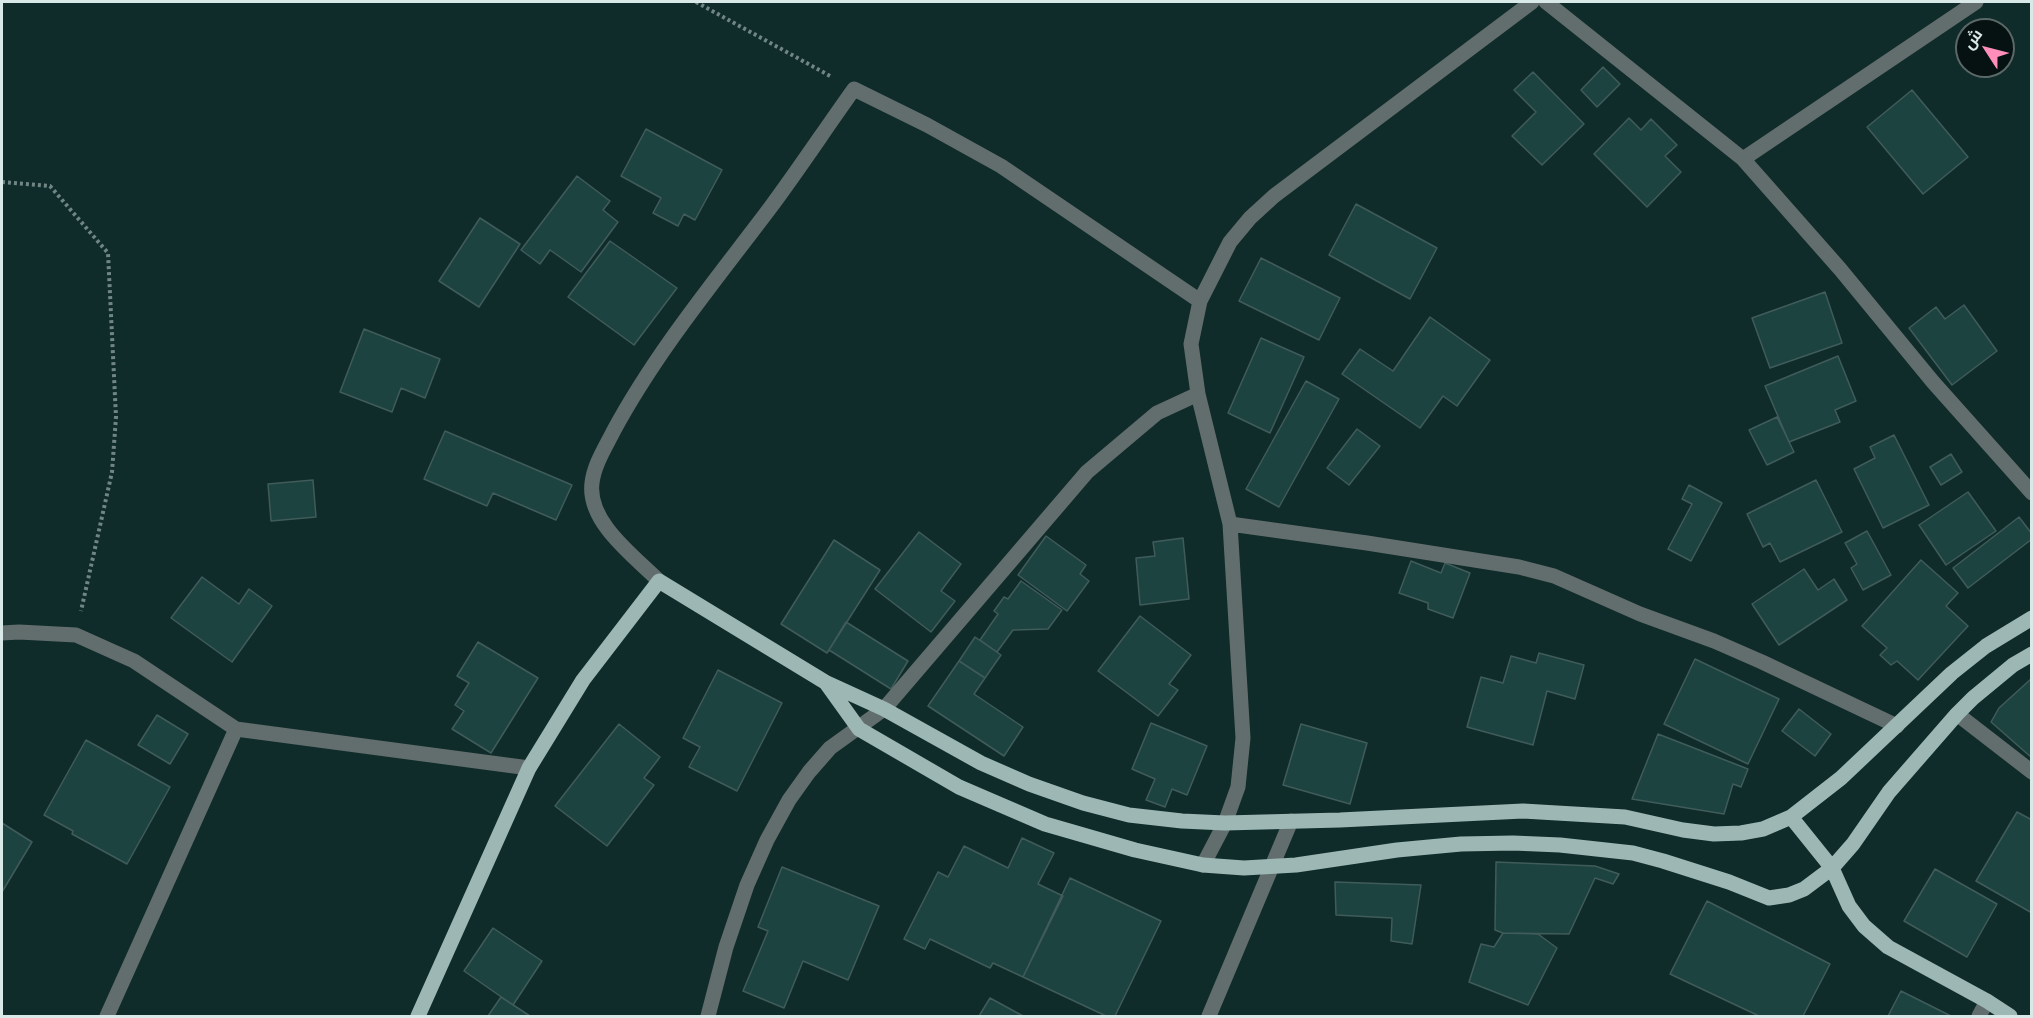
<!DOCTYPE html>
<html>
<head>
<meta charset="utf-8">
<style>
  body { margin:0 }
  #map { position:relative; width:2033px; height:1018px; overflow:hidden; background:#0f2b2a; font-family:"Noto Sans",Cairo,sans-serif }
  canvas { display:block }
  .frame { position:absolute; inset:0; border:3px solid #d9e9e8; pointer-events:none }
  .north { position:absolute; left:1955px; top:18px; width:60px; height:60px; box-sizing:border-box; background:#061211; border:2px solid #5a6867; border-radius:50%; rotate:306deg; font-size:16px; font-weight:700; line-height:24px; text-align:center; color:#d9e9e8 }
  .north::after { content:''; display:block; margin:auto; width:21px; height:27px; background:#ff8eba; clip-path:polygon(50% 0,100% 100%,50% 72%,0 100%) }
</style>
</head>
<body>
<div id="map">
<canvas width="2033" height="1018"></canvas>
<div class="frame"></div>
<div class="north">ش</div>
</div>
<script>
const c = document.querySelector('canvas').getContext('2d');
c.lineJoin = 'round';
function fill(path, color) { c.fillStyle = color; c.fill(path, 'evenodd'); }
function strokePath(path, color, width, dash) { c.strokeStyle = color; c.lineWidth = width; c.lineCap = dash ? 'butt' : 'round'; c.setLineDash(dash || []); c.stroke(path); }
const building = new Path2D(`
  M1603,67L1620,84L1597,107L1581,90Z
  M1533,72L1584,124L1542,165L1512,136L1536,112L1514,90Z
  M1912,90L1968,157L1923,194L1867,127Z
  M1629,118L1641,130L1651,119L1677,145L1665,156L1681,172L1647,207L1594,154Z
  M646,129L722,170L695,220L684,214L678,226L653,213L661,198L621,176Z
  M577,176L610,201L603,210L618,222L581,272L550,250L540,264L521,250Z
  M1356,204L1437,248L1410,299L1329,255Z
  M480,218L520,244L479,307L439,281Z
  M610,241L677,288L634,345L568,297Z
  M1261,258L1340,298L1319,340L1239,301Z
  M1825,292L1842,343L1770,368L1752,318Z
  M1964,305L1997,351L1952,385L1909,328L1936,307L1945,319Z
  M1430,317L1490,360L1457,406L1443,396L1420,428L1342,374L1360,349L1393,371Z
  M364,329L440,359L425,398L401,388L392,412L340,392Z
  M1261,338L1304,357L1270,433L1228,413Z
  M1838,356L1856,401L1835,410L1840,422L1789,442L1765,386Z
  M1306,381L1339,399L1279,507L1246,489Z
  M1777,417L1794,452L1767,465L1749,430Z
  M1357,429L1380,446L1349,485L1327,468Z
  M445,431L572,485L556,520L493,493L487,506L424,479Z
  M1894,435L1929,505L1883,528L1854,469L1875,458L1870,447Z
  M1951,454L1962,472L1941,485L1930,467Z
  M313,480L316,517L271,521L268,484Z
  M1816,480L1842,532L1780,562L1770,543L1763,547L1747,514Z
  M1689,485L1722,503L1691,561L1668,549L1692,504L1682,499Z
  M1968,492L1996,531L1946,565L1919,525Z
  M2019,517L2032,534V539L1968,588L1953,568Z
  M1867,531L1891,575L1863,590L1851,568L1857,564L1845,543Z
  M919,532L961,564L941,591L955,601L931,632L875,589Z
  M1046,536L1086,565L1080,574L1089,581L1067,611L1018,575Z
  M1183,538L1189,599L1140,605L1136,558L1155,556L1153,542Z
  M834,540L880,570L827,653L781,624Z
  M1921,560L1958,593L1946,606L1968,626L1918,680L1897,661L1891,665L1880,655L1887,648L1862,626Z
  M1411,561L1441,573L1445,563L1470,573L1453,618L1428,609V603L1399,593Z
  M1804,569L1818,590L1834,579L1847,600L1779,645L1752,604Z
  M202,577L239,604L249,589L272,606L232,662L171,618Z
  M1021,581L1062,610L1048,629L1013,630L997,652L980,640L998,614L994,611L1004,597L1008,599Z
  M1140,616L1191,655L1169,684L1178,690L1158,716L1098,671Z
  M846,622L908,661L891,689L829,650Z
  M975,637L1001,655L985,678L959,661Z
  M478,642L538,678L491,753L452,729L464,711L455,705L469,683L457,676Z
  M1539,653L1584,665L1575,699L1547,691L1533,745L1467,727L1481,677L1503,683L1511,656L1536,663Z
  M1695,659L1779,699L1748,764L1664,724Z
  M959,661L985,678L974,694L1023,727L1004,756L928,706Z
  M718,670L782,703L737,791L689,767L700,747L683,738Z
  M2032,678V758L1991,722L1999,708Z
  M1799,709L1831,734L1815,756L1782,731Z
  M157,715L188,734L170,764L138,745Z
  M1151,723L1207,746L1187,795L1172,789L1165,807L1146,800L1155,779L1132,769Z
  M619,724L660,757L644,778L654,785L607,846L555,806Z
  M1301,724L1367,743L1350,804L1283,785Z
  M1658,734L1748,769L1741,787L1733,784L1724,814L1632,799Z
  M86,740L170,787L127,864L72,834L73,831L44,815Z
  M2017,812L2032,820V913L1976,881Z
  M2,823L32,842L2,892Z
  M1022,838L1054,853L1038,884L1063,896L1023,977L993,963L990,968L930,939L925,949L904,939L938,872L948,877L964,846L1008,868Z
  M1496,862L1595,866L1619,874L1613,884L1595,878L1569,934L1503,933L1495,930Z
  M782,867L879,906L848,980L803,961L784,1008L743,991L768,931L758,927Z
  M1935,869L1997,904L1967,957L1904,921Z
  M1070,878L1161,921L1115,1016H1106L1023,977Z
  M1335,882L1421,885L1412,944L1391,941L1392,918L1336,915Z
  M1707,901L1830,964L1803,1016H1759L1670,974Z
  M493,928L542,961L513,1005L464,971Z
  M1503,933L1538,934L1557,948L1528,1005L1469,982L1481,944L1494,947Z
  M1901,991L1951,1016H1888Z
  M501,997L530,1016H488Z
  M990,998L1023,1016H979Z`);
fill(building, '#1d4341');
strokePath(building, '#405c5a', 1.5);
strokePath(new Path2D(`
  M696,2L832,77
  M2,182L50,186L108,253L116,417L112,472L81,611`), '#708685', 4, [3, 3]);
strokePath(new Path2D(`
  M1546,2L1743,159L1840,269L1933,382L2032,493
  M1743,159L1976,2
  M1230,524L1367,543L1519,567L1554,576L1640,614L1714,641L1762,662L1897,726
  M659,581C634,556 587,522 592,483C594,465 605,448 613,432C656,352 715,281 770,208C799,169 826,128 854,89L927,125L1001,166L1200,301
  M2,633L19,632L76,635L134,661L236,729L107,1016
  M1957,714L2032,772
  M236,729L529,768
  M1203,865L1225,823L1238,787L1243,738L1230,524L1198,394L1191,344L1200,301L1230,242L1250,218L1274,196L1532,2
  M708,1016L726,947L747,885L767,840L789,800L809,772L830,748L884,709L1087,472L1157,413L1198,394
  M1209,1016L1291,821
  M1979,1016L1987,1001`), '#626e6d', 15);
strokePath(new Path2D(`
  M826,683L859,729L959,787L1045,824L1135,850L1203,865L1244,868L1296,865L1397,850L1461,844L1513,843L1560,845L1633,853L1663,861L1729,882L1769,898L1789,895L1804,889L1832,868L1853,844L1889,792L1957,714L1973,698L2013,665L2032,654
  M1791,817L1832,868L1849,906L1864,926L1888,947L1987,1001L2010,1016
  M418,1016L529,768L583,680L659,581L825,682L884,709L981,763L1029,784L1083,803L1129,815L1182,821L1225,823L1340,820L1523,811L1625,817L1683,830L1714,834L1741,833L1763,829L1791,817L1841,778L1952,673L1986,646L2032,618`), '#9db7b5', 15);
</script>
</body>
</html>
